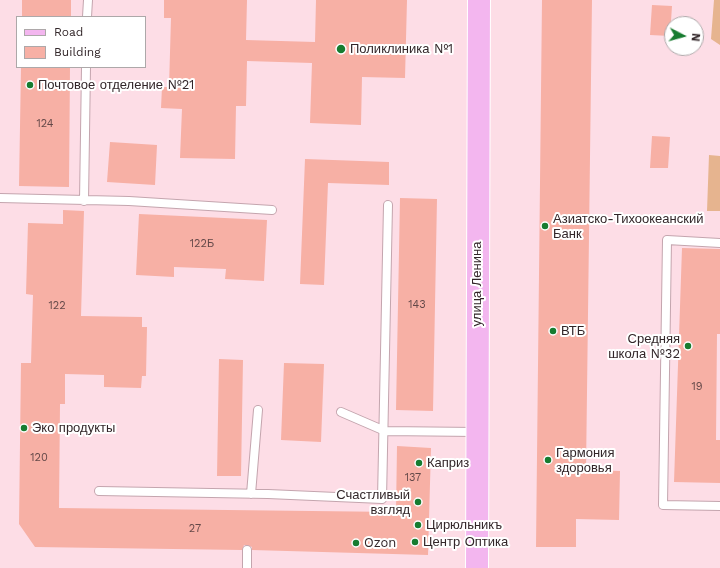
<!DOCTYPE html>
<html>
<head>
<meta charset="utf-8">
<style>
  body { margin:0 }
  #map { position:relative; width:720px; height:568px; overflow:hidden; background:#fddde6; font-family:"Work Sans",sans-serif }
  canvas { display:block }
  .legend { position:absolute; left:16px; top:16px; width:130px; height:52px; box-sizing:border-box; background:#fff; border:1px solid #ada8a9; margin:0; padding:5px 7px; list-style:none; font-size:12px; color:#322629 }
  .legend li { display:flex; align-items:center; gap:8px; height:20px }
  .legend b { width:20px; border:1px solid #ada8a9 }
  .north { position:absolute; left:664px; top:16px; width:40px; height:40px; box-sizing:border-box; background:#fff; border:1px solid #ada8a9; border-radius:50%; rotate:96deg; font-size:11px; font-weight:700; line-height:16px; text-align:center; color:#322629 }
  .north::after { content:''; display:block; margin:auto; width:14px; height:18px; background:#177c30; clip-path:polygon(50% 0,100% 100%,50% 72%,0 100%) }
</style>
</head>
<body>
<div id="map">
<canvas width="720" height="568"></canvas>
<ul class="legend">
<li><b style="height:5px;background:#f3b6ef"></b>Road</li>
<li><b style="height:11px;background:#f7b0a5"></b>Building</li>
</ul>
<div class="north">N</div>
</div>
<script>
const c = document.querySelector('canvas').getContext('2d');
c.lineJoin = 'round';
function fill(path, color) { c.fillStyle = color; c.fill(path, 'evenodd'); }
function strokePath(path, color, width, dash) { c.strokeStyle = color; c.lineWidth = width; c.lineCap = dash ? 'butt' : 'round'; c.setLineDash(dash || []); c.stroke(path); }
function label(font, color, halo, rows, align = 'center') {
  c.font = font + ' "Work Sans",sans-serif'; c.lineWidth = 4; c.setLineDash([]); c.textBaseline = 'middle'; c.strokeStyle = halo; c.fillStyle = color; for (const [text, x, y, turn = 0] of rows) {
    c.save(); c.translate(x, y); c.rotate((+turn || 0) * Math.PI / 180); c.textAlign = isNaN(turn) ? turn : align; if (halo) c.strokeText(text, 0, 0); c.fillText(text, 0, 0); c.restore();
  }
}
fill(new Path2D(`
  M714,0H720V45L711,39Z
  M709,155L720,156V211H707Z`), '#e6b48f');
fill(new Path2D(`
  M22,0H71V17H22Z
  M164,0H247L246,40L315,42L316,0H407L405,78L362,77L361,125L310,123L312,63L247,61L246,106H236L235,159L180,158L182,109L161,108L162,87H169L171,18H164Z
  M542,0H592L586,470L620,471L619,520L576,519V547H536Z
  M652,5L672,6L670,36L650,35Z
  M21,67H70L69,187L19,186Z
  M652,136L670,137L668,168H650Z
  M110,142L157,145L155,185L107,182Z
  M305,159L389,162V185L328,183L324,285L300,284Z
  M400,198L437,199L433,411L396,410Z
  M63,210L84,211L81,316L142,317V327H147L146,376H142L141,388L104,387V375L65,374V404H60L59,508L396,512L397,446L431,448L428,555L252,550V547L247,545H244L242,550L35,547L19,524L21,363H31L33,295L26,294L28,223L63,224Z
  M139,214L267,220L264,281L225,279L226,269L174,267V277L136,275Z
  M682,248L720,249V334H717L716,440H720V483L674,482Z
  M219,359L243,360L241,476H217Z
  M284,363L324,364L321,442L281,440Z`), '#f7b0a5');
const lane = new Path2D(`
  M87,17L88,0
  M0,198L129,201L272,210
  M84,201L86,67
  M720,243L667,240L663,505L720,506
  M341,412L385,431L476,432
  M99,491L268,494L382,499L388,205
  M251,494L258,410
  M247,568V550`);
const primary = new Path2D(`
  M477,568L479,0`);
strokePath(lane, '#c4a5ae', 10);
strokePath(primary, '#fff', 24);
strokePath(lane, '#fff', 8);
strokePath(primary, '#f3b6ef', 22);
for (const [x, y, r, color] of [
  [341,49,5,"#177c30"],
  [30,85,4,"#177c30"],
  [545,226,4,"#177c30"],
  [553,331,4,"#177c30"],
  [688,346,4,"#177c30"],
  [24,428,4,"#177c30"],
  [548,460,4,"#177c30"],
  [419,463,4,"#177c30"],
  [418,502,4,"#177c30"],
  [418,525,4,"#177c30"],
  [415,542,4,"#177c30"],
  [356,543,4,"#177c30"]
]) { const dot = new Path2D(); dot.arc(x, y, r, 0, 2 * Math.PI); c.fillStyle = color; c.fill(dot); strokePath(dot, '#fff', 1.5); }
label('11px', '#634848', null, [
  ["124",45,124],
  ["122Б",202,244],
  ["143",417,305],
  ["122",57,306],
  ["19",697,387],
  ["120",39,458],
  ["137",413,478],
  ["27",195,529]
]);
label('13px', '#322629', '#fff', [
  ["Поликлиника №1",350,49],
  ["Почтовое отделение №21",38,85],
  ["Азиатско-Тихоокеанский",553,219],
  ["Банк",553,234],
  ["ВТБ",561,331],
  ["Средняя",680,339,"right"],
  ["школа №32",680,354,"right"],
  ["Эко продукты",32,428],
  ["Гармония",556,453],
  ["здоровья",556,468],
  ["Каприз",427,463],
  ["Счастливый",410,495,"right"],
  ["взгляд",410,510,"right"],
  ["Цирюльникъ",426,525],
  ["Центр Оптика",423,542],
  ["Ozon",364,543]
], 'left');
label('13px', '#322629', '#fff', [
  ["улица Ленина",477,284,-90]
]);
</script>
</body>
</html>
